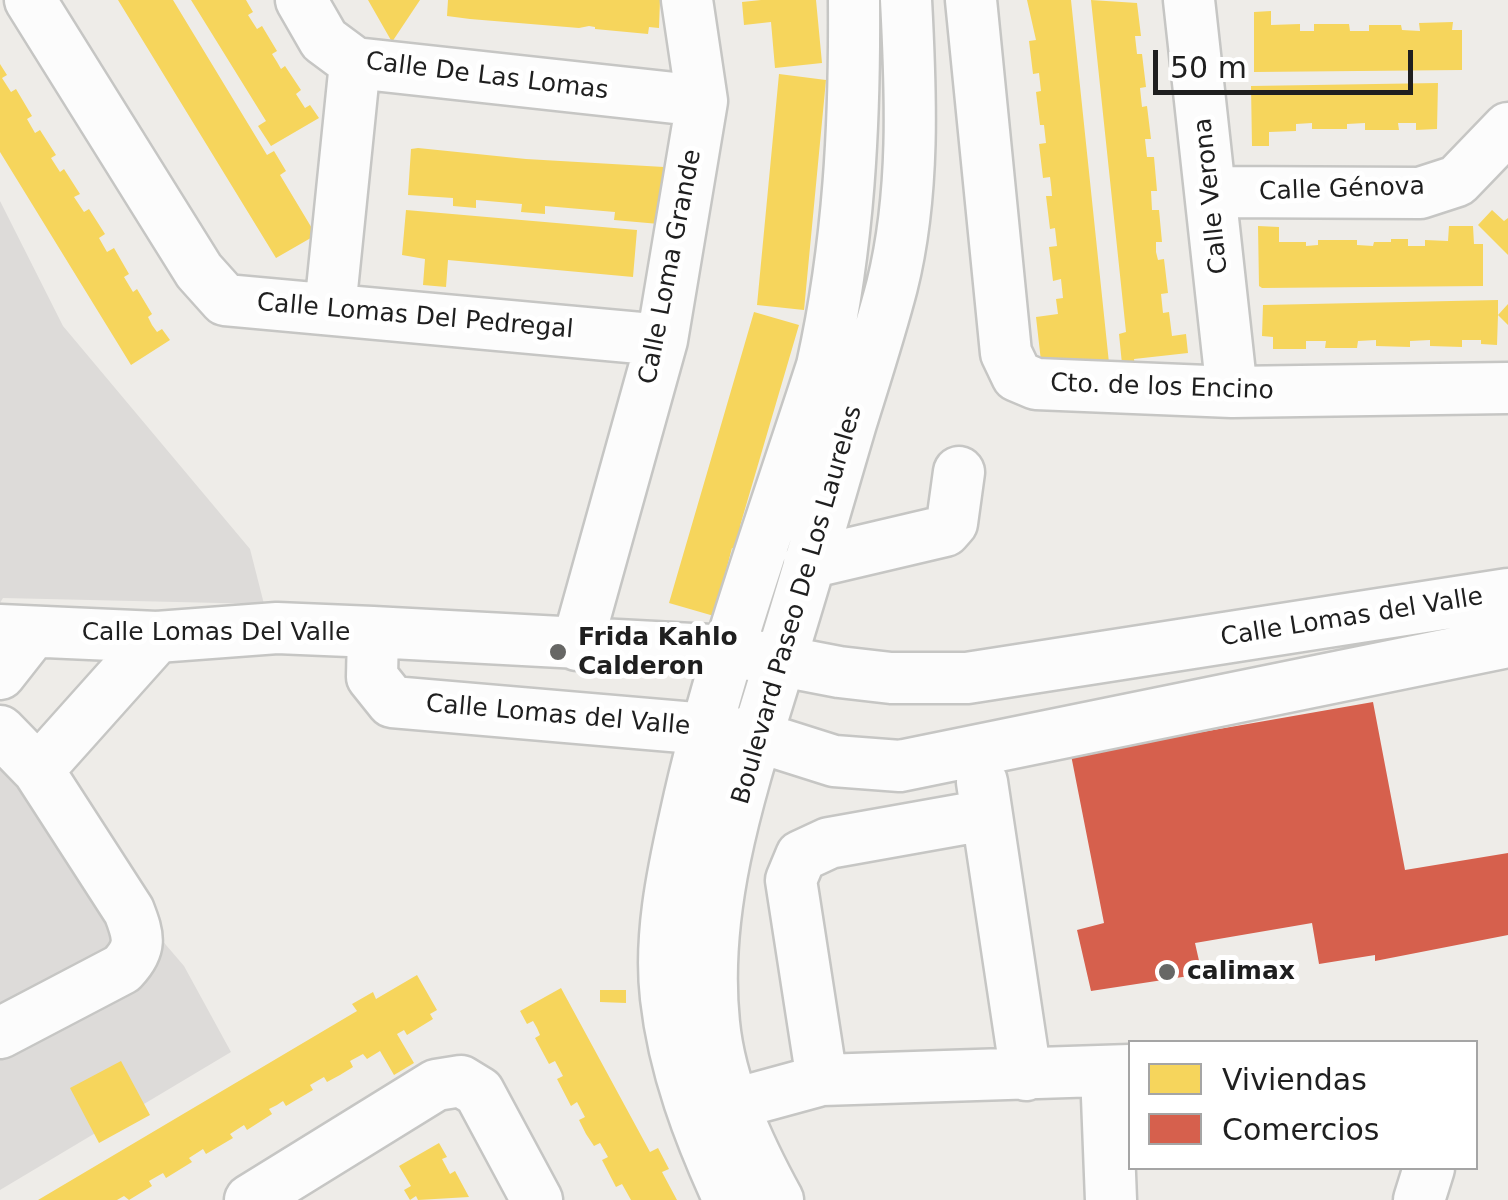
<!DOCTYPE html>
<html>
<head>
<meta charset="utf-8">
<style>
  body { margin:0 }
  #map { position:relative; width:1508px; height:1200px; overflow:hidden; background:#eeece8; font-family:"DejaVu Sans",sans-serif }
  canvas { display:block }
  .legend { position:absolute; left:1128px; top:1040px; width:350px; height:130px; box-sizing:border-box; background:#fff; border:2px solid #a5a5a5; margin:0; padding:12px 18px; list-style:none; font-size:30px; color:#1f1f1f }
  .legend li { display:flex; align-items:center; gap:20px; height:50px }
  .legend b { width:50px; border:2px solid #a5a5a5 }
  .scale { position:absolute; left:1153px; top:50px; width:260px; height:45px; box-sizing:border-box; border:5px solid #1f1f1f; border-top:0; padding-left:12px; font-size:30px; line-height:35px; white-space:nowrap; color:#1f1f1f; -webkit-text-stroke:8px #fff; paint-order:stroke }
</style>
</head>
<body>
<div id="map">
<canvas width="1508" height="1200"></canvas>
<ul class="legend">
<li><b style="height:28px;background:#f6d55c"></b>Viviendas</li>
<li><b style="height:28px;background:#d6604d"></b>Comercios</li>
</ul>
<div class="scale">50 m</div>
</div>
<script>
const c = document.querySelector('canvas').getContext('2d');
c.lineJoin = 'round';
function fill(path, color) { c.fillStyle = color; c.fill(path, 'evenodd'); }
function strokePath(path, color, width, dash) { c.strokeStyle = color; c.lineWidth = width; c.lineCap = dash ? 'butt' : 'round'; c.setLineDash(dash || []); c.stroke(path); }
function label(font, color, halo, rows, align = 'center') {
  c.font = font + ' "DejaVu Sans",sans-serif'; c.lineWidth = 10; c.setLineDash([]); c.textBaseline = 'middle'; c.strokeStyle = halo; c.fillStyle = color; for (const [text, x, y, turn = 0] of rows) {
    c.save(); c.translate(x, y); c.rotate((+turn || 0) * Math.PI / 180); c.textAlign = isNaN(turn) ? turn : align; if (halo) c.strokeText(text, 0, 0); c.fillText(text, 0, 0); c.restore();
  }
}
fill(new Path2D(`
  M0,201L63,326L250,549L264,604L3,598L0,603Z
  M0,751L184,966L231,1052L0,1190Z`), '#dddbd9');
fill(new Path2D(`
  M118,0H173L267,155L274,151L286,171L280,175L316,235L276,258Z
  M191,0H246L253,12L248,15L257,29L262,26L277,51L272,54L277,62L281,69L285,66L301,90L296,94L305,108L310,105L319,118L271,146L258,126L266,121Z
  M368,0H420L392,42Z
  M448,0H660L659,28L649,27L648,34L595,29V27L589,26L579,28L470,19L447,16Z
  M761,0H816L822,63L775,68L771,22L744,25L742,2Z
  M1027,0H1071L1109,363L1042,370L1036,317L1058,314L1056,299L1063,298L1061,279L1053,281L1049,247L1057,246L1055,228L1050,229L1046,196H1052L1051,185L1050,177L1043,178L1039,144L1046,143L1044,125H1040L1036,92L1041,91L1039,73L1033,74L1029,41L1036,40Z
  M1091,0L1137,3L1141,36H1135L1137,54H1142L1146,87L1140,88L1142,107L1147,106L1151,139H1145L1147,157H1154L1157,191H1151L1152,210H1159L1162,242H1156V252L1158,260L1164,259L1168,293L1161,294L1163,313L1169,312L1172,336L1186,334L1188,353L1134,359L1136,374H1123L1119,334L1126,332Z
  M1271,11V25L1300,24V31H1314V24H1349L1350,31H1369V25H1401L1402,30L1420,31L1419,23L1453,22L1452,30H1462V70L1254,72V12Z
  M0,64L7,75L2,78L11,92L16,89L32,116L27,119L35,133L40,130L56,155L51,158L60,172L64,169L80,194L74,197L84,212L89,209L105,234L99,238L107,252L114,248L129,274L124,277L133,292L137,289L152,314L148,317L152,325L157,332L162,329L170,340L131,365L0,152Z
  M779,74L826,80L804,310L757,305Z
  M1438,83L1437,129L1416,130V123H1398L1399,130H1365V123L1347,124V129H1312V123L1296,124V131L1269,132V146H1252L1251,86Z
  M418,148L526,159L664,167L659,224L614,220L615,212L545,206V214L521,212L522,204L476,200V208L453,206V198L408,195L411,149Z
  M406,210L637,230L633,277L448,260L446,287L423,285L425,259L402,255Z
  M1492,210L1504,221L1508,218V255L1478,225Z
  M1258,226L1279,227V242H1306V246L1318,245V240H1357V245L1373,246L1374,242H1391V239H1408V246H1425V240L1448,241L1449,226H1473L1474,244H1483V286L1262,288L1259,286Z
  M1498,300V315L1508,304V325L1498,315L1497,345L1481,344V340H1462V347L1430,346V340L1410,341V347L1376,346V340L1358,341L1357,348H1325L1326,341H1306V349H1273V337L1262,336L1263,305Z
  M754,312L799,325L740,526L746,527L740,550L732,548L714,616L669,603Z
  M417,975L437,1010L430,1014L433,1019L407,1035L404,1030L397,1034L414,1063L394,1075L380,1051L367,1059L363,1054L350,1061L353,1067L340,1075L327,1082L324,1077L310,1085L313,1090L286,1106L283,1101L277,1105L269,1109L272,1114L247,1130L244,1125L230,1134L233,1138L206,1154L203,1149L189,1158L192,1162L166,1178L163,1173L149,1181L152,1186L129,1200L124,1196L117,1200H38L357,1011L352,1004L373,992L376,999Z
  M561,988L650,1152L658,1148L669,1169L662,1172L677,1200H631L622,1184L616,1187L602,1160L608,1157L600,1143L594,1146L586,1134L579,1120L585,1117L577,1102L571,1106L557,1079L563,1076L555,1061L549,1064L535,1038L540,1035L537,1028L533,1021L527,1024L520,1011Z
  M600,990H626V1003L600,1002Z
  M121,1061L150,1115L99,1143L70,1088Z
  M439,1143L447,1157L442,1159L450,1174L455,1171L469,1197L418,1200L416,1196L410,1200L404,1190L411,1186L399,1166Z`), '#f6d55c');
fill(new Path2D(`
  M1373,702L1405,870L1508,853V935L1375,961V955L1319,964L1312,923L1195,943L1202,974L1091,991L1077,930L1104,923L1071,755Z`), '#d6604d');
const minor = new Path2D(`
  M30,0L199,271L225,300L662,340
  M301,0L324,40L355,63L702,101
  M971,0L1006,353L1017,376L1036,384L1232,392L1508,388
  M1189,0L1232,392
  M1212,192L1420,193L1457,181L1508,128
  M330,309L355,63
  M809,563L945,531L952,523L959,472
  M0,630L157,637L277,628L373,632L730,651L839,672L891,678H967L1508,594
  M373,632L372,677L392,702L706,729L755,736L834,761L900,766L1508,642
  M577,645L662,340L702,101L687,0
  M0,674L33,632
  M0,731L38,770L129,911C139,937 142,948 122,969L0,1033
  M38,770L157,637
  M982,782L1026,1075
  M1106,1072L1111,1200
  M822,1080L791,880L801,856L829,843L986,815
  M734,1104L822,1080L1130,1070
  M250,1200L436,1085L461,1081L479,1092L537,1200
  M729,1200C699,1135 674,1069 666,998C659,938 672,875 685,817C718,664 774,515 822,366C849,244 855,124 854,0
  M778,1200C749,1147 720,1085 714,1023C701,898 746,774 782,655C806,578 828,501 851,423C865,378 880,332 892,286C915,194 911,94 906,0
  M1419,1200L1429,1168`);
strokePath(minor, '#c6c6c4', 55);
strokePath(minor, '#fcfcfc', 50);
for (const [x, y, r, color] of [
  [558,652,10,"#676765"],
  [1167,972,10,"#676765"]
]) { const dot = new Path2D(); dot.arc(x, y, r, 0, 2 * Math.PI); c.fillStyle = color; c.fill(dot); strokePath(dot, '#fff', 4); }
label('25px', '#1f1f1f', '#fff', [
  ["Calle De Las Lomas",487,77,7],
  ["Calle Génova",1342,190,-2],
  ["Calle Verona",1212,196,-96],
  ["Calle Loma Grande",671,267,-79],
  ["Calle Lomas Del Pedregal",415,317,5],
  ["Cto. de los Encino",1162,388,2],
  ["Boulevard Paseo De Los Laureles",798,605,-74],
  ["Calle Lomas del Valle",1352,618,-9],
  ["Calle Lomas Del Valle",216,633],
  ["Calle Lomas del Valle",558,716,5]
]);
label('bold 25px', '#1f1f1f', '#fff', [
  ["Frida Kahlo",578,638],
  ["Calderon",578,667],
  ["calimax",1187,972]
], 'left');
</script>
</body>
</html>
